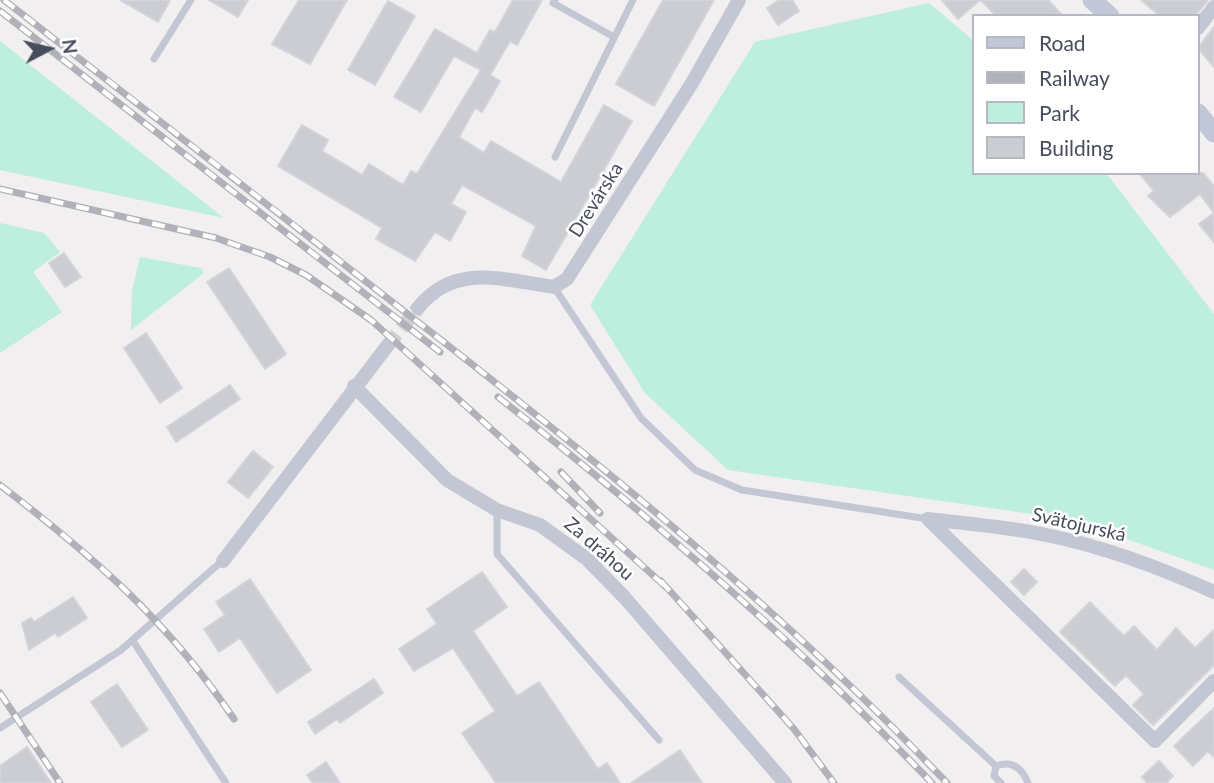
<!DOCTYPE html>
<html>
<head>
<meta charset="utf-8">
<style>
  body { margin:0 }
  #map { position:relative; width:1214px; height:783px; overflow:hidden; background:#f1efef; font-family:Lato,sans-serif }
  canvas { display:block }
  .legend { position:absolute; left:972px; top:14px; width:228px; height:161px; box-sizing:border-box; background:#fff; border:2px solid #b5b8be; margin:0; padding:9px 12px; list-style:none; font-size:21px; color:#474d5c }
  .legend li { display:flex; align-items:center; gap:14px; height:35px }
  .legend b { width:35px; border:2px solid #b5b8be }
  .north { position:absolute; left:14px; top:14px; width:70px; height:70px; -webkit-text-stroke:5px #fff; paint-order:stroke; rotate:83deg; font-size:19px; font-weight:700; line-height:28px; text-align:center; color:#474d5c }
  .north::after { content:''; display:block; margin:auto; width:24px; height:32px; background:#474d5c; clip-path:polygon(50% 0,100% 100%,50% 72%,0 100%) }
</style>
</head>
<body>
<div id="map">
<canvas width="1214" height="783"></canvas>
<ul class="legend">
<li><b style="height:9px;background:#c2c7d7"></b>Road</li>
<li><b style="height:9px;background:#b1b2b9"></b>Railway</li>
<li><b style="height:19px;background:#beeedd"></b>Park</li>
<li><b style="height:19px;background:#cccdd3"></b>Building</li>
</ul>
<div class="north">N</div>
</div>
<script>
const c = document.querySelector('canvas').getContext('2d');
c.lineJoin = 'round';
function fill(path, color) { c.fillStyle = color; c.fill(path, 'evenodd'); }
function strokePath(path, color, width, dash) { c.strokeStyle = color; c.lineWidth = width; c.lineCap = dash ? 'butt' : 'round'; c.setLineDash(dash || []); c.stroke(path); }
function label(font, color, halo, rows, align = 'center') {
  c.font = font + ' Lato,sans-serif'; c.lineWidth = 5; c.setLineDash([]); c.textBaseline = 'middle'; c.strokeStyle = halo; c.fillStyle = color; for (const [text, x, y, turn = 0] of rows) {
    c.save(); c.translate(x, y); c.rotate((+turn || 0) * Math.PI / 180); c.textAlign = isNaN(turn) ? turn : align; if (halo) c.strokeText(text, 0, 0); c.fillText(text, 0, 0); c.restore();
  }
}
fill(new Path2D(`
  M929,3L974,41V173H1106L1214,314V570L1073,520L728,470L645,393L590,305L755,42Z
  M0,41L224,218L0,170Z
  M0,223L44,233L60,252L33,272L62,312L0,353Z
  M140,257L201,268L204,273L131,330L132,290Z`), '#beeedd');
const building = new Path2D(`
  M120,0H170L158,22Z
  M209,0H248L238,17Z
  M299,0H347L310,64L272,44Z
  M513,0H542L517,45L510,41L490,75L500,81L482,112L475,108L459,137L484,153L491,141L561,182L604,105L632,121L546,270L522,256L536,226L462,185L451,204L466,212L450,241L435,232L415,261L376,239L382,228L278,166L302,125L328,140L322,151L362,175L369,164L403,185L411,171L417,174L481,70L454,56L421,112L394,97L402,84L435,29L477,53L490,30L495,32Z
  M663,0H714L654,106L616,84Z
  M779,0H792L799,11L778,25L767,8Z
  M942,0H980L958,19Z
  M981,0H1048L1063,16H996Z
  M1141,0H1208L1195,16H1160Z
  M388,1L415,16L375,85L348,70Z
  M1214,27V67L1198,48Z
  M1139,173H1203L1214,186V242L1199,224L1214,213L1200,194L1170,217L1148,196L1154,191Z
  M64,253L81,277L65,287L49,263Z
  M229,268L286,354L265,369L207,282Z
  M146,333L182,388L160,403L124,348Z
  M230,385L240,399L176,442L167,427Z
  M253,451L273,467L248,498L228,482Z
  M1024,569L1037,582L1024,595L1011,582Z
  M482,572L507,607L473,631L517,696L539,682L598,769L607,763L620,783H496L462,733L495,711L453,648L414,671L399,649L437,624L427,609Z
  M250,579L311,670L277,693L240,638L219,652L204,629L225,615L216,602Z
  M73,597L87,618L58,637L55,633L29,650L22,623L31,618L34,622Z
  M1090,602L1124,636L1134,626L1157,650L1176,628L1195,648L1214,630V665L1153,725L1133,705L1144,694L1126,675L1115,686L1060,632Z
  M374,679L383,693L340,723L337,719L315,734L308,722Z
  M117,684L148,730L122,747L91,702Z
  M1214,708V757L1208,751L1193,766L1174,746Z
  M27,747L51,783H0V766Z
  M680,750L702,783H631Z
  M1159,761L1173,776L1166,783H1147L1142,777Z
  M326,762L340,783H313L307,775Z`);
fill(building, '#cccdd3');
strokePath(building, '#d3d3da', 2);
strokePath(new Path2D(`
  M388,345L418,308`), '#cfcfd2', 14, [14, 7]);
strokePath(new Path2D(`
  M555,0L553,3L614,37
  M154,59L191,0
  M555,157L633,0
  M554,287L641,418L695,470L742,490L928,519
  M497,511V554L659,740
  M133,641L226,783
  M899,677L996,766
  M0,728L121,650L222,561
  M996,766C1012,760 1022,768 1028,783
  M996,766L994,776L1001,783`), '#c3c7d4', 7);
strokePath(new Path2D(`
  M1198,28L1214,7
  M418,308C455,262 503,280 554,287L567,279L692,83L739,0
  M354,386L447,480L497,510L540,525L587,559L625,598L785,783
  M928,519L1155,741L1214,681
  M928,519C969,524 1011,527 1051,536C1108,548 1161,568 1214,592
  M223,561L388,345`), '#c3c7d4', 14);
strokePath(new Path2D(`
  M1092,0L1110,16
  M1198,113L1214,133`), '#c2c7d7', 19);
const rail = new Path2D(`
  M4,0C142,107 280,214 418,322C603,466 785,612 947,783
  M0,11L440,352
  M0,189L216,238L270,257L306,275L371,320L667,588
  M498,397C651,517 797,643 932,783
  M561,472L600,513
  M0,485C94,557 167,620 234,719
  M661,581L794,729L834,783
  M0,693L60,783`);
strokePath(rail, '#b1b2b9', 7);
strokePath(rail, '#fff', 4.5, [13]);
label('19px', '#474d5c', '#fff', [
  ["Drevárska",596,200,-58],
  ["Svätojurská",1079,525,13],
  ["Za dráhou",599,549,41]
]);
</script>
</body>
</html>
